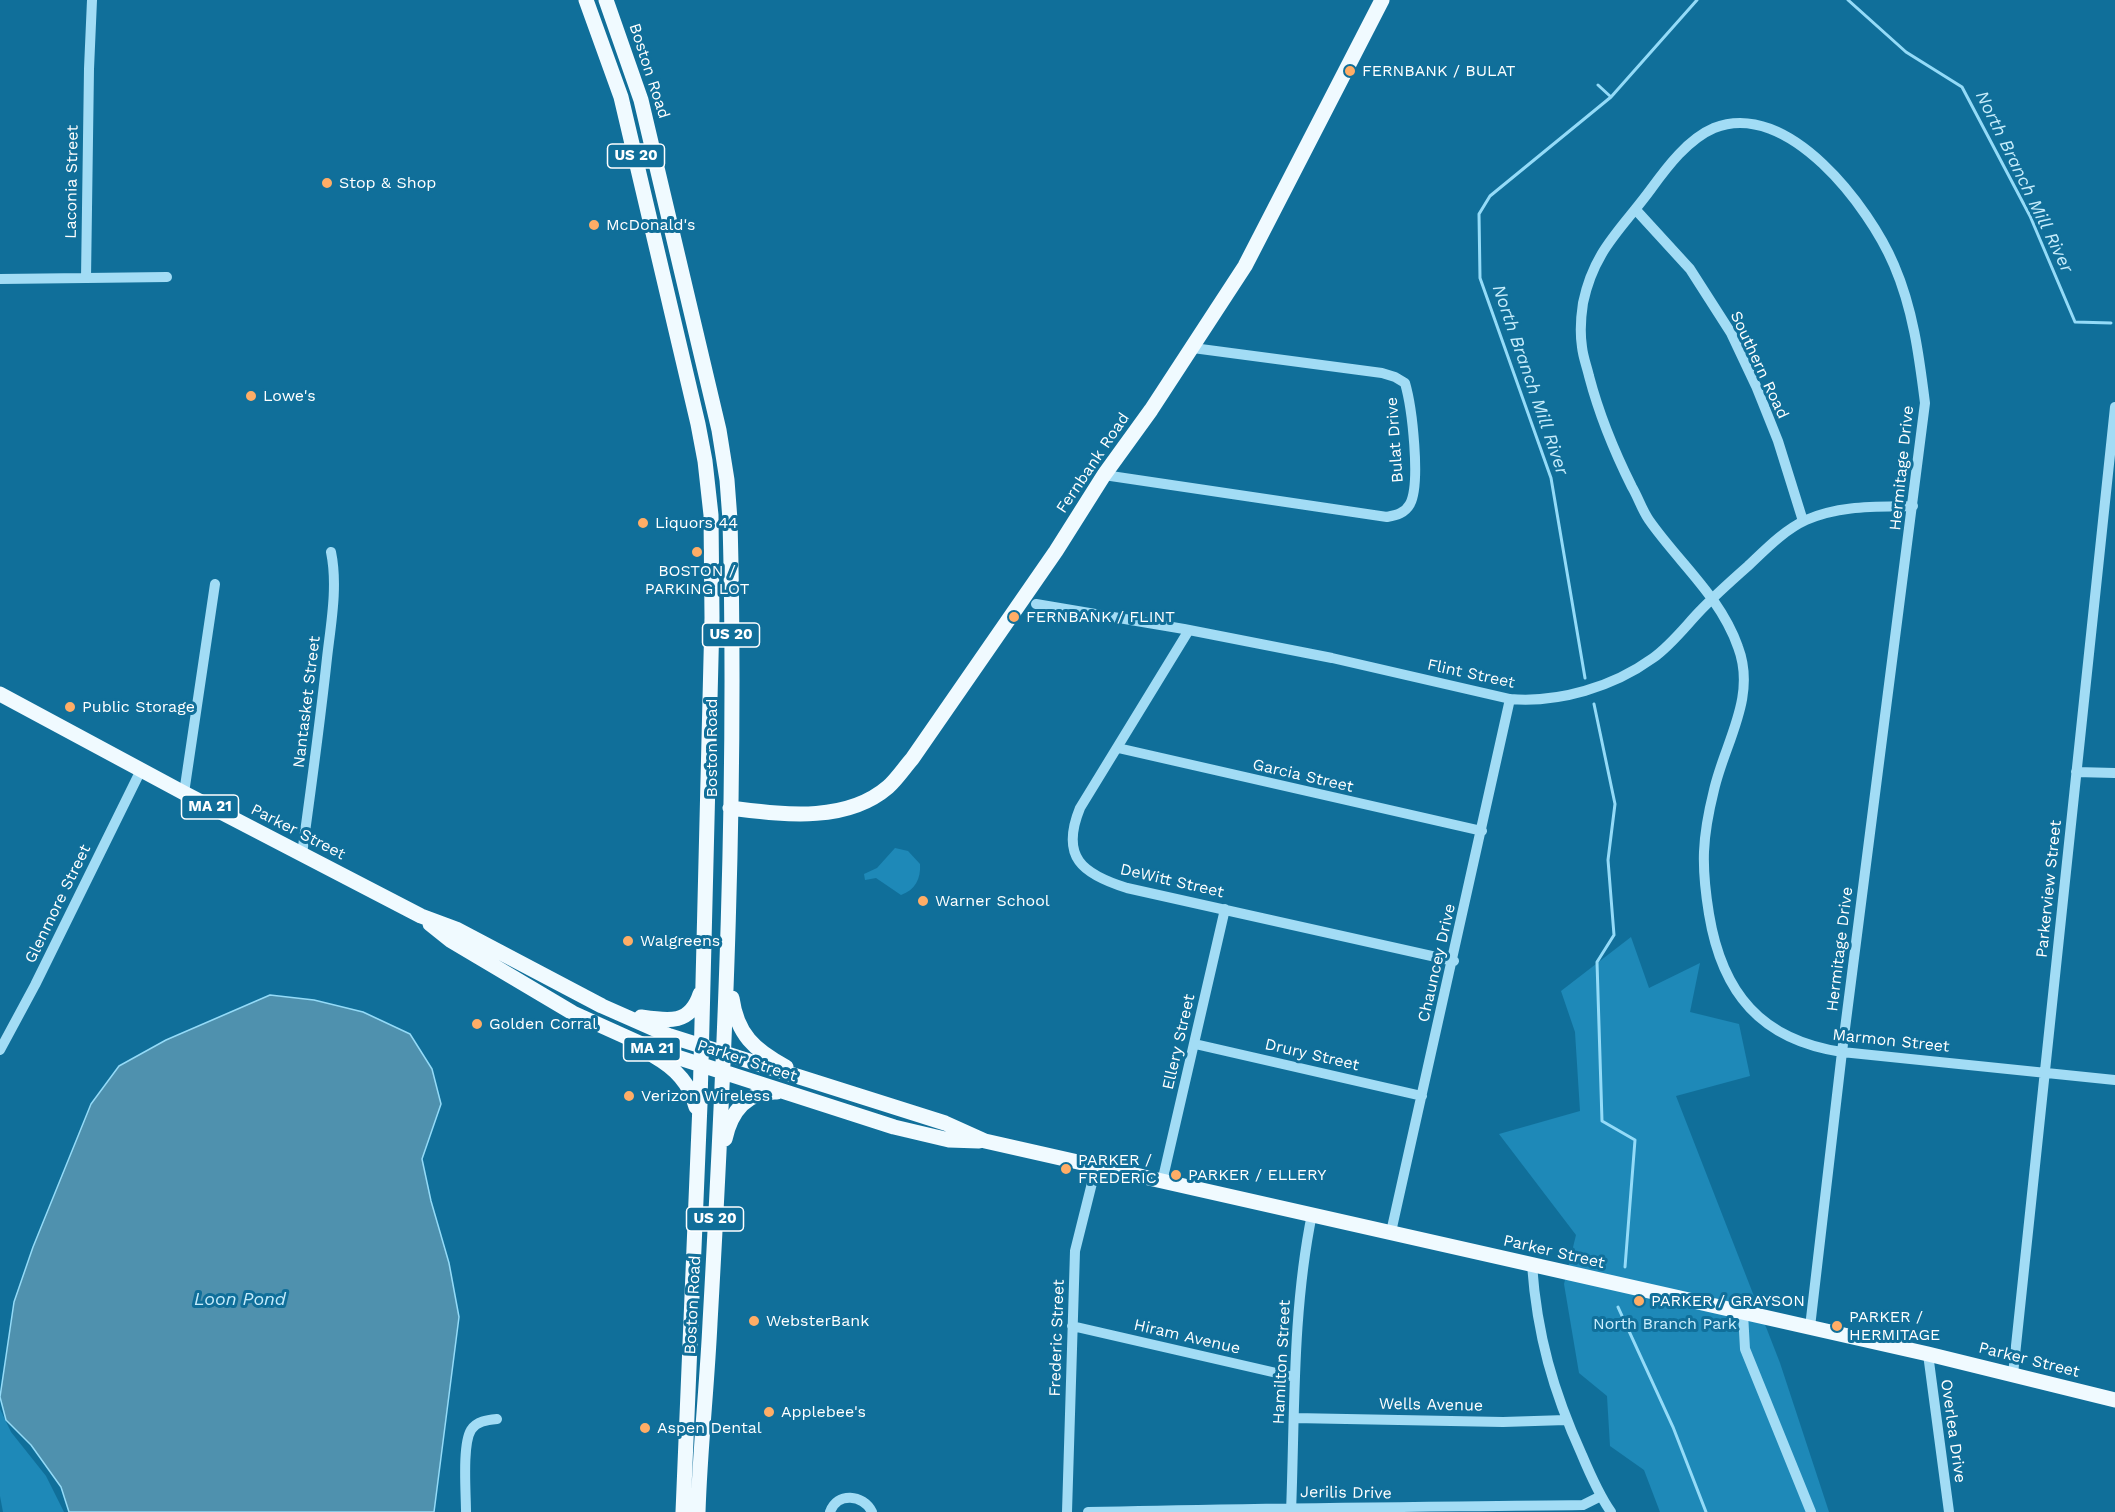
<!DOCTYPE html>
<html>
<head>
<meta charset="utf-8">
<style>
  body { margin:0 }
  canvas { display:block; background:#106f9a }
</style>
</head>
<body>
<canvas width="2115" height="1512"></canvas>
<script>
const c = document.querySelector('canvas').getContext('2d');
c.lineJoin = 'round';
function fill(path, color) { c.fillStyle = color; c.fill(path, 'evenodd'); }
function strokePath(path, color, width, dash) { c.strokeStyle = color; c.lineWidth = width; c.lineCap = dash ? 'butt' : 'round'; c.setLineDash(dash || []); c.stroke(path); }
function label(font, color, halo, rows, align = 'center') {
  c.font = font + ' "Work Sans",sans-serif'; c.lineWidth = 6; c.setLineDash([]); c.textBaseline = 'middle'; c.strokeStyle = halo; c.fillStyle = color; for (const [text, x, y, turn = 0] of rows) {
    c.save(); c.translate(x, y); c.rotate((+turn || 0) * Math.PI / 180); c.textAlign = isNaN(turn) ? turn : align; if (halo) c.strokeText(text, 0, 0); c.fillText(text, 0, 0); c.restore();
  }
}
fill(new Path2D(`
  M895,848L908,851L920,864C921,879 915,890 901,895L876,878L865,880L864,874L877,868Z
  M1631,937L1649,988L1700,963L1690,1012L1739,1024L1750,1076L1676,1096L1780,1363L1829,1512H1660L1644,1470L1610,1446L1607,1396L1579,1373L1564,1284L1576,1235L1499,1134L1580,1111L1575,1032L1561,991Z
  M0,1409L11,1432L46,1476L64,1512H3L0,1496Z`), '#1e89b8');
const water = new Path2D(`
  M270,995L314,1000L363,1012L410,1034L432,1069L441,1104L422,1159L431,1201L449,1263L459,1317L434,1512H69L61,1487L31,1445L6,1420L0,1397L14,1302L33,1247L91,1104L119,1066L166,1040Z`);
fill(water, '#4f91ae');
strokePath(water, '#94dbf8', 1.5);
strokePath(new Path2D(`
  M1848,0L1906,52L1962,87L2030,216L2075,322L2111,323
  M1598,85L1611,97
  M1585,678L1551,478L1480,278L1479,214L1490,196L1611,97L1697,0
  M1594,704L1615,804L1608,860L1614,935L1597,962L1602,1121L1635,1140L1625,1267
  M1618,1307L1673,1427L1706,1512`), '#94dbf8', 3);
strokePath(new Path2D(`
  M1636,210L1690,269L1731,333L1756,386L1778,441L1803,521
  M86,278L167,277
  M0,279L86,278L89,69L92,0
  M1104,475L1387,517C1397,515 1405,513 1410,504C1421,483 1412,407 1405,383L1395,377L1382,373L1193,348
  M1036,604L1184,629L1332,658L1510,699C1559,703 1613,687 1653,658C1670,646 1684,628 1698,613C1714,596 1731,581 1748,566C1765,550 1784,530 1806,520C1841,505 1876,507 1913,506
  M1189,630L1080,808C1060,857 1082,874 1127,888L1454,961
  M1118,748L1482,831
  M2076,772L2115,773
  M184,793L215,584
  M302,854C311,789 320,723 327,658C331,623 338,586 331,552
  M1195,1044L1422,1096
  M0,1050L35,985L141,770
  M1162,1182L1225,909
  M1391,1232L1510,699
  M1532,1265C1537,1335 1553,1391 1582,1455C1590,1474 1599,1495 1611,1512
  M1743,1313L1745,1349L1811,1512
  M1072,1326L1294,1377
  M1810,1327L1842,1052L1925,403C1919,355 1913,309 1894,265C1870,208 1788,98 1714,128C1688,139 1667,167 1651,189C1621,230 1594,250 1583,303C1581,316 1580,334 1582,347C1583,357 1587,367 1589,376C1599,414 1614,451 1632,487C1638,497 1642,510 1649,520C1679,563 1720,596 1738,647C1757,697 1725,742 1714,790C1702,838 1701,865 1709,914C1722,993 1761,1040 1842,1052L2115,1080
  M1928,1354L1949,1512
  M2013,1374L2115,407
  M1294,1418L1503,1422L1566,1420
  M466,1512C466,1493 462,1445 471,1430C477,1421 487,1420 497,1419
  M830,1512C837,1492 863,1494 872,1512
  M1067,1512L1075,1251L1096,1167
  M1088,1512C1253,1508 1418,1507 1583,1505L1601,1496
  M1291,1512C1295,1412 1292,1312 1312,1214`), '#a2dcf5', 10);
strokePath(new Path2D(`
  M586,0L621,97L698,424L705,461L711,515L712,618L700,1104L683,1512
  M606,0L641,100L719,430L727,480L730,520C737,787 725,1056 710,1323C707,1386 700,1449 698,1512
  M0,694L184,793L421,916L456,929L602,1006L670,1036L945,1123L985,1141L1928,1354L2115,1400
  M730,808C781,814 845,824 888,787C897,779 904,768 912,759L1056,551L1104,475L1151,410L1245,266L1382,0
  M430,924L450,940L573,1013L655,1050L894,1127L949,1140L979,1141
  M732,998C737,1034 754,1050 786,1067
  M641,1017C668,1021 690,1025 700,994
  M654,1056C675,1068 690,1083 696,1107
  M725,1139C731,1112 746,1091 777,1092`), '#f0faff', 15);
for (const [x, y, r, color] of [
  [1350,71,6,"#ffad66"],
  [327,183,6,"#ffad66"],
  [594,225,6,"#ffad66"],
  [251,396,6,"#ffad66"],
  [643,523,6,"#ffad66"],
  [697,552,6,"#ffad66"],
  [1014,617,6,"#ffad66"],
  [70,707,6,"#ffad66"],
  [923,901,6,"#ffad66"],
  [628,941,6,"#ffad66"],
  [477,1024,6,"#ffad66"],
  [629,1096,6,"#ffad66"],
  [1066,1169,6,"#ffad66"],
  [1176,1175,6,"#ffad66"],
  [1639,1301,6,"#ffad66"],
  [754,1321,6,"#ffad66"],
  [1837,1326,6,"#ffad66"],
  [769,1412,6,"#ffad66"],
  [645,1428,6,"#ffad66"]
]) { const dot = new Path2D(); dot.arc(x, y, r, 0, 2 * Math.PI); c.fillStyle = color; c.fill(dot); strokePath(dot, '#106f9a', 2); }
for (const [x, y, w] of [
  [636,156,57],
  [731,635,57],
  [210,807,57],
  [652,1049,57],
  [715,1219,57]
]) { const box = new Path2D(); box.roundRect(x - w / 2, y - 12, w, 24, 4.5); c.fillStyle = '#106f9a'; c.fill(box); strokePath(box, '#fff', 1.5); }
label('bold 15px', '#fff', null, [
  ["US 20",636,156],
  ["US 20",731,635],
  ["MA 21",210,807],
  ["MA 21",652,1049],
  ["US 20",715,1219]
]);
label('16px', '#fff', '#106f9a', [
  ["Boston Road",649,71,72],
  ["Laconia Street",72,182,-89],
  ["Southern Road",1759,365,65],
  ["Bulat Drive",1395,440,-94],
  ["Fernbank Road",1093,463,-56],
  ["Hermitage Drive",1902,468,-84],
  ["Flint Street",1471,674,12],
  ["Nantasket Street",307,702,-83],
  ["Boston Road",712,748,-90],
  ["Garcia Street",1303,776,13],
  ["Parker Street",298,832,27],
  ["DeWitt Street",1172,881,13],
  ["Parkerview Street",2049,889,-84],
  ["Glenmore Street",58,904,-64],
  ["Hermitage Drive",1840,949,-83],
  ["Chauncey Drive",1437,963,-77],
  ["Marmon Street",1891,1041,6],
  ["Ellery Street",1179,1042,-77],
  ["Drury Street",1312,1055,13],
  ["Parker Street",747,1061,18],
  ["Parker Street",1554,1252,13],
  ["Boston Road",693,1305,-87],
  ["Hiram Avenue",1187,1337,13],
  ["Frederic Street",1057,1338,-88],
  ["Parker Street",2029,1360,14],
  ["Hamilton Street",1282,1362,-87],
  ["Wells Avenue",1431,1405,1],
  ["Overlea Drive",1953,1431,82],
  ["Jerilis Drive",1346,1493,1]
]);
label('16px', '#fff', '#106f9a', [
  ["FERNBANK / BULAT",1362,71],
  ["Stop & Shop",339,183],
  ["McDonald's",606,225],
  ["Lowe's",263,396],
  ["Liquors 44",655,523],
  ["BOSTON /",697,571,"center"],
  ["PARKING LOT",697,589,"center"],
  ["FERNBANK / FLINT",1026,617],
  ["Public Storage",82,707],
  ["Warner School",935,901],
  ["Walgreens",640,941],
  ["Golden Corral",489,1024],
  ["Verizon Wireless",641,1096],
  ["PARKER /",1078,1160],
  ["FREDERIC",1078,1178],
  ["PARKER / ELLERY",1188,1175],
  ["PARKER / GRAYSON",1651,1301],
  ["PARKER /",1849,1317],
  ["HERMITAGE",1849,1335],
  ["WebsterBank",766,1321],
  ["Applebee's",781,1412],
  ["Aspen Dental",657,1428]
], 'left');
label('16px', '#cbeffe', '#106f9a', [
  ["North Branch Park",1665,1324]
]);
label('italic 18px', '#c7edfc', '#106f9a', [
  ["North Branch Mill River",2024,182,64],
  ["North Branch Mill River",1530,380,71],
  ["Loon Pond",240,1300]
]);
</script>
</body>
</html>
